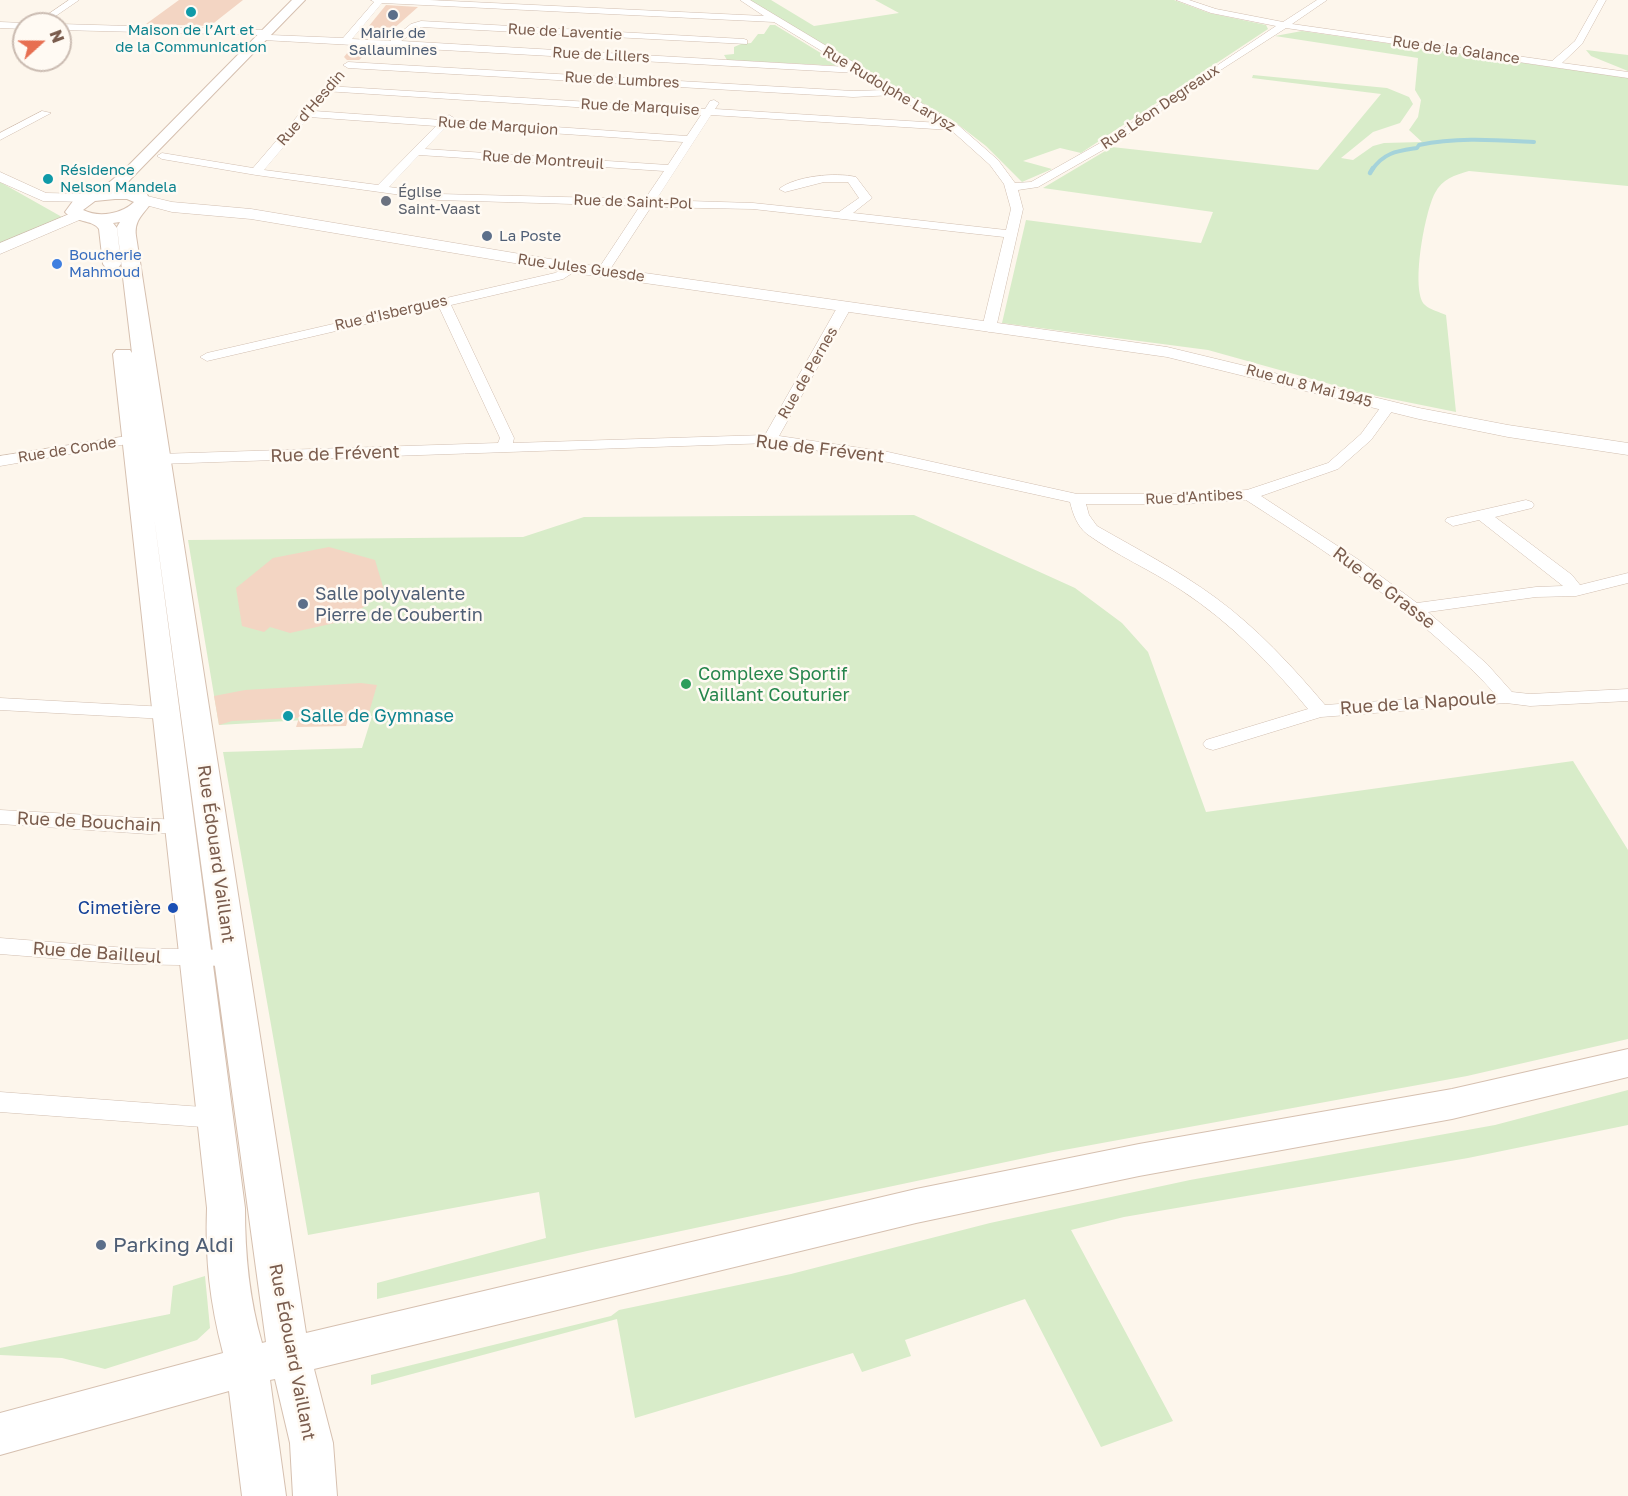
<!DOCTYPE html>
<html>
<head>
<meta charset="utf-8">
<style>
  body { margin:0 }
  #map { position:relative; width:1628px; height:1496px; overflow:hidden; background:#fdf6ec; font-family:"Golos Text",sans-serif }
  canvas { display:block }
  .north { position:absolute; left:12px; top:12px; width:60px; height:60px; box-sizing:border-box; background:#fffaf3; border:2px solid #cabbb1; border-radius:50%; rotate:69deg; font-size:16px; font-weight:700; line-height:24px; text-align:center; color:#7a5c4d }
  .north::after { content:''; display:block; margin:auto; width:21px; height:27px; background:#e76f51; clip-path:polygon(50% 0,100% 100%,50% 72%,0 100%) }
</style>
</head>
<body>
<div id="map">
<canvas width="1628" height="1496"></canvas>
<div class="north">N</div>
</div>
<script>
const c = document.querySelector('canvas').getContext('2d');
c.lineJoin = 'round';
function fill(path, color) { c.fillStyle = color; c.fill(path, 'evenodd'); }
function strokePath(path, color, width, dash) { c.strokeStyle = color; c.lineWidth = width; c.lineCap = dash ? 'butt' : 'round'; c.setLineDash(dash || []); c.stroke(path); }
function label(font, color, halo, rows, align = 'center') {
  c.font = font + ' "Golos Text",sans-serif'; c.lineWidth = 5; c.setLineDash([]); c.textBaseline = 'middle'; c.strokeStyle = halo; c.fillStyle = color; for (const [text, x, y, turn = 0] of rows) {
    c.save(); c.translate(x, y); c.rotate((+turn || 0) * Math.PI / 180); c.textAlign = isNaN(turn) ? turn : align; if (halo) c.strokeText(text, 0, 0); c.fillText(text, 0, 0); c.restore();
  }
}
fill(new Path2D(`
  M749,0H771L814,26L899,13L875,0H1174L1209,13L1266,25L1268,29L1081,153L1060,148L1023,161L1052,169L1022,182L986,146L951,119L859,68Z
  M770,25H775L842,66L727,60L724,55L734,54V47L741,44L751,43L758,34H764Z
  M1302,31L1628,78V186L1469,171C1455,175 1442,179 1435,193C1425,211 1410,291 1425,305C1430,310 1440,312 1446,315L1456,412L1362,393L1208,350L1002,323L1026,220L1201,243L1213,212L1043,188L1112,147L1318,170L1381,94L1252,78L1253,75L1387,88L1409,97L1413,104L1400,123L1373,132L1341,158L1353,160L1373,146L1384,143L1422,142L1409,130L1418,117L1421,100L1415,90L1418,58L1275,36Z
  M1586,50L1628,55V71L1591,56Z
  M0,182L62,217L0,244Z
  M914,515L1075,588L1122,623L1148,652L1206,812L1573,761L1628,850V1039L1467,1076L1053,1152L587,1251L377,1299V1283L546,1238L539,1192L308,1235L223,752L362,748L372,716L219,725L188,540L523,537L584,517Z
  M1628,1090V1125L1468,1158L1124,1217L1071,1230L1173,1421L1101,1447L1025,1299L905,1340L911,1356L862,1372L853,1353L635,1418L617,1319L371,1385V1375L611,1316L619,1310L791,1274L990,1223L1190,1180L1495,1125Z
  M205,1276L210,1328L197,1340L105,1369L62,1358L0,1355V1348L170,1314L173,1286Z`), '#d8ecc9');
strokePath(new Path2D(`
  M1372,170C1384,152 1398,151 1417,148L1419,145C1457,137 1495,140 1534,142`), '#a5d3da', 4);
strokePath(new Path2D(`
  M1370,173L1373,168`), '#a5d3da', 4.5);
fill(new Path2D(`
  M179,0H243L210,26L146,24Z
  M386,5L418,7L383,38L360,37Z
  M352,47L372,48L359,60H347L344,57Z
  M329,547L375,560L384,590L348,620L290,633L270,627L264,632L242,626L236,588L273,558Z
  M361,683L377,685L368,716L349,717L346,726L296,727L299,718L232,721L219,725L214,696L245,690Z`), '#f3d5c3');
const minor = new Path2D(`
  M69,0H79L44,24H34Z
  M371,0H429L764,16L740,0H750L958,125L998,160L1015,183L1031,182L1109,138L1276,26L1211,13L1176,0H1189L1216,9L1283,22L1317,0H1327L1292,24L1552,61L1575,41L1598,0H1606L1582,44L1562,63L1628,72V78L1286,28L1205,80L1117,142L1038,187L1018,190L1023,209L996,328L989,332L982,328L1004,237L753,209L651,207L607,274L603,275L597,271L640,206L438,200L256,175L162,159L157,156L162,153L253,168L301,112L313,103L318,106L314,111L442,120L449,115L454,118L452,120L687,136L701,115L324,91V87L327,86L705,109L710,101L714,100L719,103L715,109L940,123L894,95L853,97L348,68L343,65L348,62L853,91L885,90L857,73L263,40L260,39L259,35L60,30V24L267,30L270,31V35L343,38L374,2ZM382,3L774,22L848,67L401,41L421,27L747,44V40L744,39L421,21L411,24L390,41L352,39ZM711,115L951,130L990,165L1004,184L1011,209L1006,230L853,213L872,198L856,177C836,172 795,176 779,189L785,192L824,182H848L859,198L839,212L753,203L656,200ZM309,117L436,126L378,185L264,170ZM447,126L683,142L668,165L425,149ZM419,155L664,171L645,199L438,194L389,187Z
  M0,22L24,23L27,24H24V29L0,28Z
  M42,111L51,113L0,140V133Z
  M574,264L580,268L563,279L451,305L514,438L513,443L765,435L838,306L845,302L852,306L779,436L888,452L1077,494H1185L1247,490L1328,463L1361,434L1383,404L1388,403L1395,407L1371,440L1338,469L1261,496L1359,560L1417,603L1536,587L1563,586L1479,520L1453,526L1445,521L1447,518L1526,500L1532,502L1534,505L1532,508L1495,517L1572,575L1580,585L1628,573V583L1576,596L1536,597L1428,612L1487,664L1512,692L1530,694L1628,689V701L1530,706L1506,703L1321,717L1220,748L1213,750L1206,748L1203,744L1206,740L1308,709C1271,664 1230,622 1181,590C1151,570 1116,555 1087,534C1077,526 1073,514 1070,502L888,462L770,443L159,464L151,459L159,454L498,443L500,438L439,307L207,361L200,357L207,353L555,273ZM1246,500C1313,543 1379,586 1438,639C1457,656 1477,673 1494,693L1325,705C1292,666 1257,628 1216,598C1178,570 1137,549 1097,526L1089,515L1086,504H1185Z
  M134,435L141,439L139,442L0,466V456Z
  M0,698L166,707L173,709L175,713L173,717L166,719L0,710Z
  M0,810L178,820L185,822L188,827L185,832L149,834L0,824Z
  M0,938L127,948L230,950L238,952L241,958L238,964L230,966L127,964L0,954Z
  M0,1092L216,1108L225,1111L228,1118L225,1125L216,1128L0,1112Z`);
const tertiary = new Path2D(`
  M0,172L46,193L89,194L96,198L89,202L43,201L0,182Z
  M143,195L172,202L251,209L574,263L1167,347L1419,408L1508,425L1628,443V455L1508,437L1419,419L1167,357L574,273L251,219L172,212L138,203L135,200Z
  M79,210L87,215L84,218L0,254V243Z`);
const secondary = new Path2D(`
  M292,0H305L121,189L147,194L151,203C143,215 134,220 136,236L306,1333L916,1189L1139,1144L1452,1089L1628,1049V1077L1452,1119L1139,1176L916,1223L314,1369L333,1443L337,1496H293L290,1443L275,1379L270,1380L286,1496H242L229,1391L0,1455V1413L223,1353C210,1303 205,1260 207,1208L113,354L116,350H130L132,353L117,227L120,222L113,223L117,228L121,264L118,268H106L103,264L99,229C92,219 75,223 65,212L76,197L100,190L123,171ZM115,199H127L134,202C122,214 99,218 83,210L95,201ZM154,517L266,1342L262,1343C249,1298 245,1255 245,1208Z`);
strokePath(minor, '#d1beb0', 1);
strokePath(tertiary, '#d1beb0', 1);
strokePath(secondary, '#d6c0b0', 2);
fill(minor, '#fff');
fill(tertiary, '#fff');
fill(secondary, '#fff');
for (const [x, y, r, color] of [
  [191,12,6,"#0f9aa8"],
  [393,15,6,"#5c6f8a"],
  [48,179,6,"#0f9aa8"],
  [386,201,6,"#6b7280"],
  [487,236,6,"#5c6f8a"],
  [57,264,6,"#3f7fe0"],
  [303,604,6,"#5c6f8a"],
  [686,684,6,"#2e9e5b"],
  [288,716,6,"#0f9aa8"],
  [173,908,6,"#1a4fb4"],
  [101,1245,6,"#5c6f8a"]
]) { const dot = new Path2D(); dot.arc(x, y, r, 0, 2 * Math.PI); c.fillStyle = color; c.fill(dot); strokePath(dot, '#fffaf3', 2); }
label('15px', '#0d838f', '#fffaf3', [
  ["Maison de l’Art et",191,30],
  ["de la Communication",191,47],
  ["Résidence",60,170,"left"],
  ["Nelson Mandela",60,187,"left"]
]);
label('15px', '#7a5c4d', '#fffaf3', [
  ["Rue de Laventie",565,32,3],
  ["Rue de la Galance",1456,50,8],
  ["Rue de Lillers",601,55,3],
  ["Rue de Lumbres",622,80,3],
  ["Rue Rudolphe Larysz",889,89,31],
  ["Rue de Marquise",640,107,3],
  ["Rue Léon Degreaux",1160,107,-34],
  ["Rue d'Hesdin",311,108,-49],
  ["Rue de Marquion",498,126,4],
  ["Rue de Montreuil",543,160,4],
  ["Rue de Saint-Pol",633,202,2],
  ["Rue Jules Guesde",581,268,8],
  ["Rue d'Isbergues",391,313,-13],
  ["Rue de Pernes",808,373,-60],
  ["Rue du 8 Mai 1945",1309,386,15],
  ["Rue de Conde",67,450,-9],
  ["Rue d'Antibes",1194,497,-3]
]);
label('15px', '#4e5e75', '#fffaf3', [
  ["Mairie de",393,33],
  ["Sallaumines",393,50],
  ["La Poste",499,236,"left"]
]);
label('15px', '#5b616d', '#fffaf3', [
  ["Église",398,192],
  ["Saint-Vaast",398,209]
], 'left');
label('15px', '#366cbe', '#fffaf3', [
  ["Boucherie",69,255],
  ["Mahmoud",69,272]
], 'left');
label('18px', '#7a5c4d', '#fffaf3', [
  ["Rue de Frévent",820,449,7],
  ["Rue de Frévent",335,454,-2],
  ["Rue de Grasse",1384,588,37],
  ["Rue de la Napoule",1418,703,-4],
  ["Rue de Bouchain",89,822,3],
  ["Rue Édouard Vaillant",216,854,82],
  ["Rue de Bailleul",97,953,4],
  ["Rue Édouard Vaillant",292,1352,79]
]);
label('18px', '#4e5e75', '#fffaf3', [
  ["Salle polyvalente",315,594],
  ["Pierre de Coubertin",315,615]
], 'left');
label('18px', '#27864d', '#fffaf3', [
  ["Complexe Sportif",698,674],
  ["Vaillant Couturier",698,695]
], 'left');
label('18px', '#0d838f', '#fffaf3', [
  ["Salle de Gymnase",300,716]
], 'left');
label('18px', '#164399', '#fffaf3', [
  ["Cimetière",161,908]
], 'right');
label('21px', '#4e5e75', '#fffaf3', [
  ["Parking Aldi",113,1245]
], 'left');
</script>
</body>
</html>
